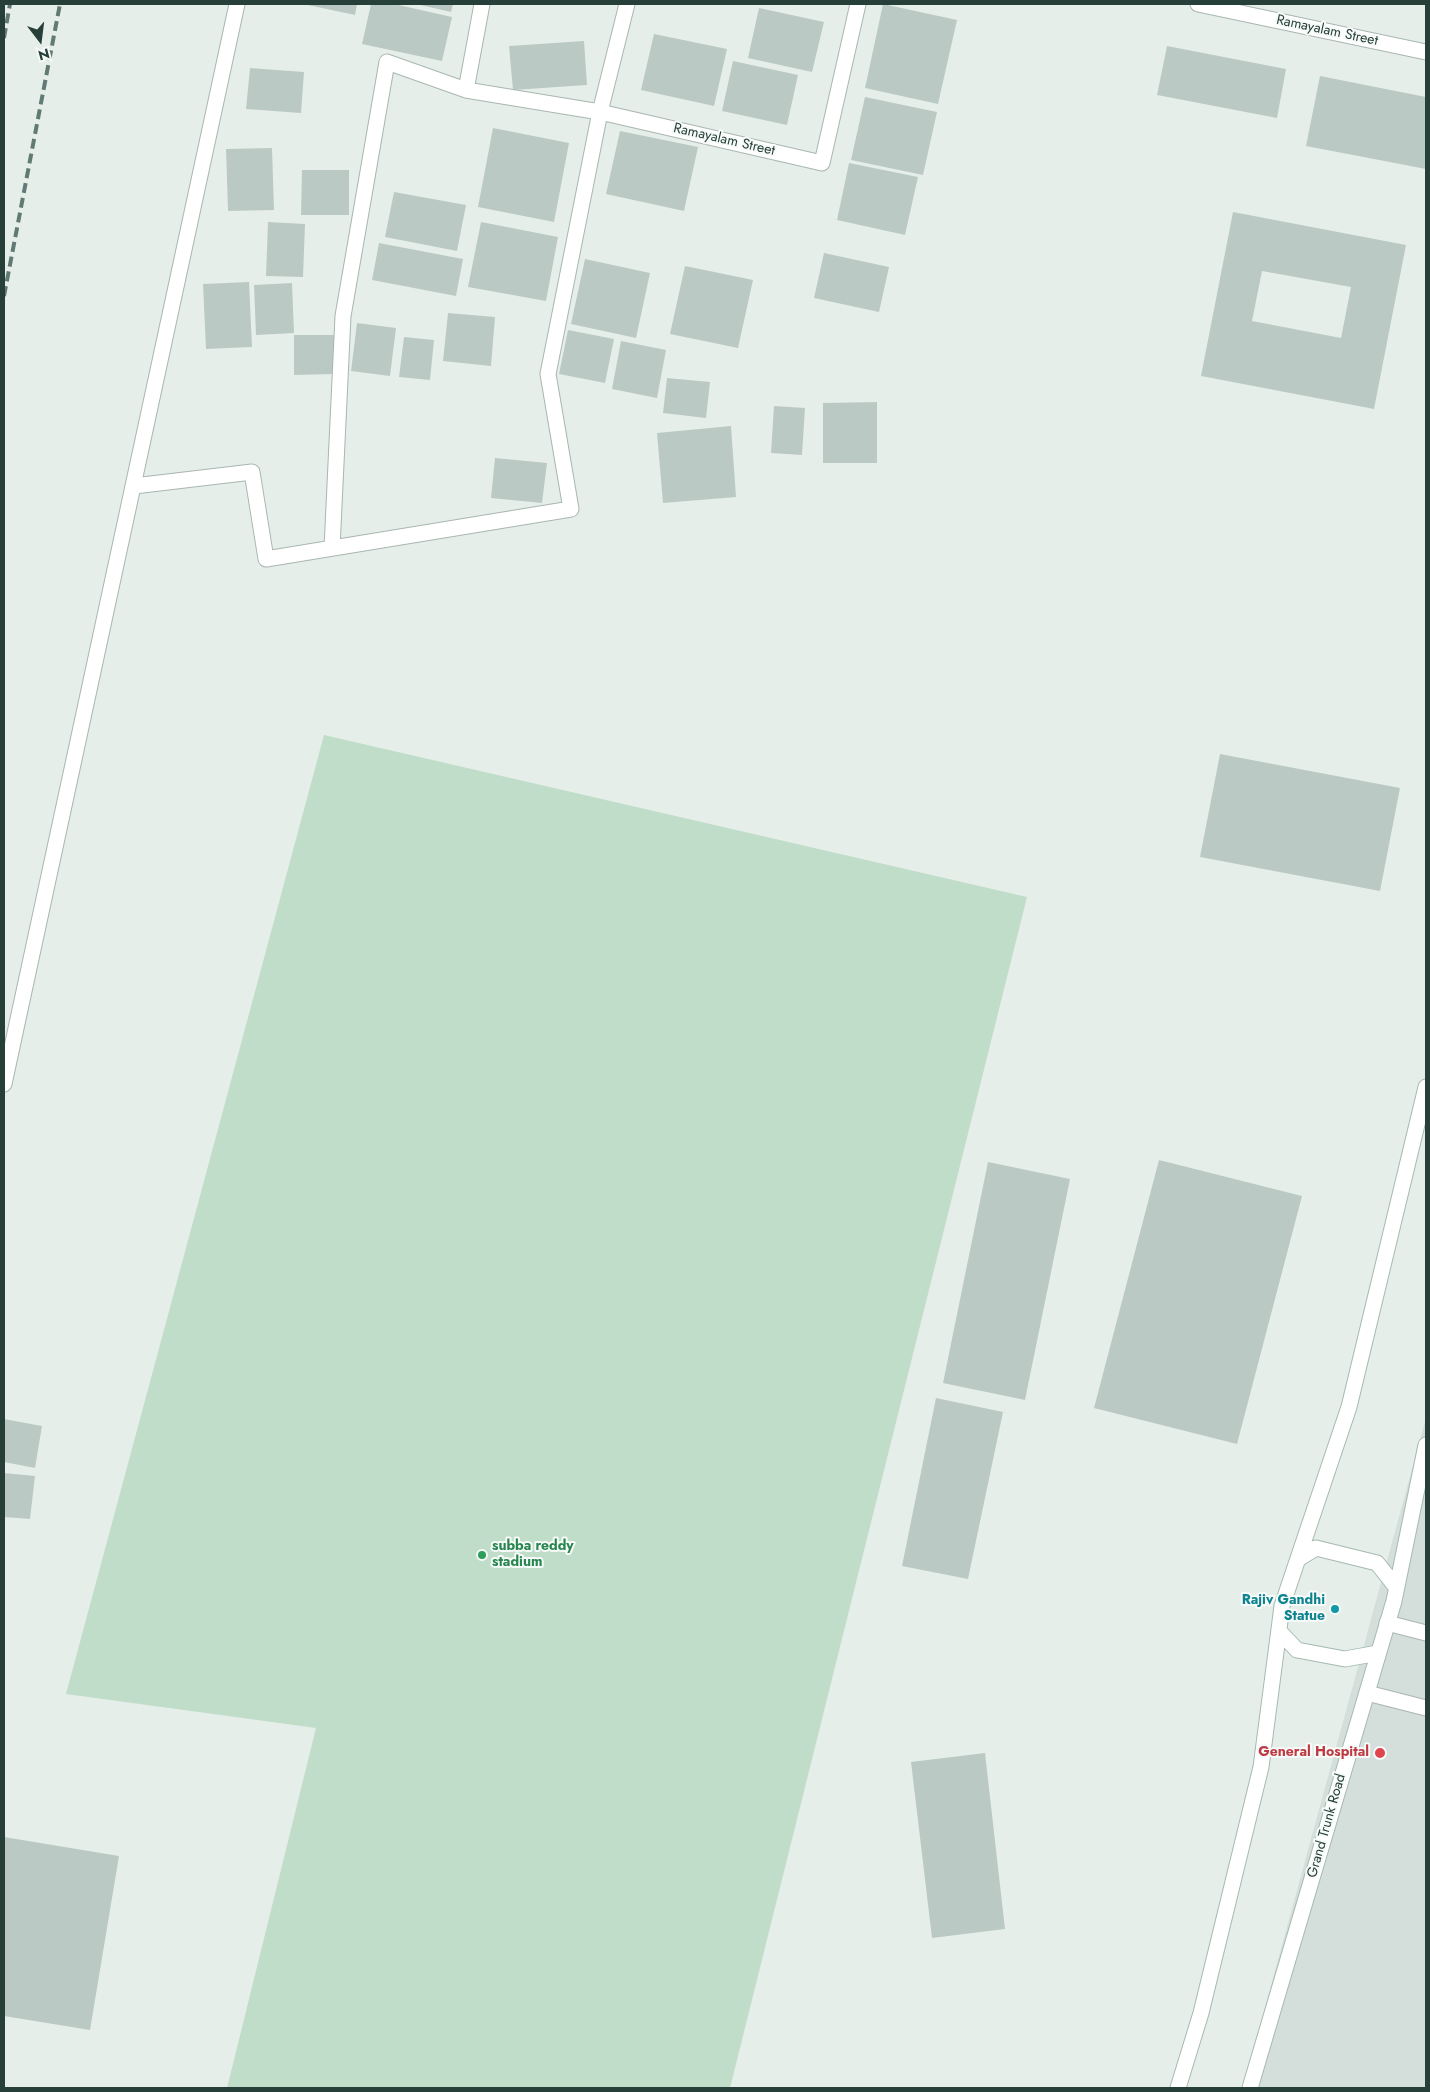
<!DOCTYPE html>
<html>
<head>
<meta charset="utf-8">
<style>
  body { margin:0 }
  #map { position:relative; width:1430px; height:2092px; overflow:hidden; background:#e6eeea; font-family:Jost,sans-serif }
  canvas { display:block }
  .frame { position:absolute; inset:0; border:5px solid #263f39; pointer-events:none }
  .north { position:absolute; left:15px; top:15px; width:50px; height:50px; -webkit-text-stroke:4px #f6faf8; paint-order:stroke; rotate:165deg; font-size:14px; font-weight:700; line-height:20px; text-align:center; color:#263f39 }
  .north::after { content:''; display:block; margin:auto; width:18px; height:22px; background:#263f39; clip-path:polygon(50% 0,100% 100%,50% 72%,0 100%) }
</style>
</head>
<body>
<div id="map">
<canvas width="1430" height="2092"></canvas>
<div class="frame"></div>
<div class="north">N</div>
</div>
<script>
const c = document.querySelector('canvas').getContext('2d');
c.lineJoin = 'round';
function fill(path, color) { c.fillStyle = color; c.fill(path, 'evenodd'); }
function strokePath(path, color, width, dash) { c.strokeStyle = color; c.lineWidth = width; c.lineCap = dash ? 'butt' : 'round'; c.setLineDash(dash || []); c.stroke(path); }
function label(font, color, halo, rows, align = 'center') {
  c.font = font + ' Jost,sans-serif'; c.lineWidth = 4; c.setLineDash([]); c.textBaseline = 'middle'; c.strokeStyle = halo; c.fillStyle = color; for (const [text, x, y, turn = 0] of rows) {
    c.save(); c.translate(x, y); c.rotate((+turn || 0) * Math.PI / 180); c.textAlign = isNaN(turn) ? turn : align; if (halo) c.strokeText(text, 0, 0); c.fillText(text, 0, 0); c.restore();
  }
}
fill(new Path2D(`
  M1426,1418V2088H1243Z`), '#d4deda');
fill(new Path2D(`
  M324,735L1027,897L730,2088H227L316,1728L66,1694Z`), '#c0ddc9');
fill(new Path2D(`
  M303,4H357L355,15Z
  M371,4H394L452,17L442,61L362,44Z
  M416,4H453L451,12Z
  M883,4L957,20L938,104L865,88Z
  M759,8L824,22L812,72L748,58Z
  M654,34L727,49L714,106L641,90Z
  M584,41L587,85L513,90L509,46Z
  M1167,46L1286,69L1277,118L1157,95Z
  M733,61L798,75L787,125L722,111Z
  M250,68L304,72L301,113L246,109Z
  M1320,76L1426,97V169L1306,146Z
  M865,97L937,112L923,175L851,160Z
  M493,128L569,143L554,222L478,207Z
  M620,131L698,147L684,211L606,194Z
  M272,148L274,210L228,211L226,149Z
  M849,163L918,177L905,235L837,220Z
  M302,170H349V215H301Z
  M394,192L466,205L457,251L385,237Z
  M1233,212L1406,245L1374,409L1201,376ZM1262,271L1351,287L1341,338L1252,321Z
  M268,222L305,224L303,277L266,276Z
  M481,222L558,237L546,301L468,287Z
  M379,243L463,259L456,296L372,280Z
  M824,253L889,267L879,312L814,298Z
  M585,259L650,273L636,338L571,324Z
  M685,266L753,280L738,348L670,334Z
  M249,282L252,347L206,349L203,284Z
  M292,283L294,333L256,335L254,285Z
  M448,313L495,317L491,366L443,361Z
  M357,323L396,328L390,376L351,371Z
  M568,330L614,339L605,383L559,374Z
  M294,335H334L335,374L294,375Z
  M404,337L434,340L430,380L399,377Z
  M621,341L666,350L657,398L612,389Z
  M667,378L710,382L706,418L663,413Z
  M877,402V463H823V403Z
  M774,406L805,408L802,455L771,453Z
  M731,426L736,497L663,503L657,433Z
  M495,458L547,463L542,503L491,498Z
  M1220,754L1400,788L1380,891L1200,857Z
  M1159,1160L1302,1196L1237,1444L1094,1408Z
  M988,1162L1070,1179L1025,1400L943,1383Z
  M936,1398L1003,1412L968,1579L902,1566Z
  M4,1419L42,1426L35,1468L4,1462Z
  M4,1473L35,1476L30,1519L4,1517Z
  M985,1753L1005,1929L932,1938L911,1762Z
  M4,1837L119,1856L90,2030L4,2016Z`), '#bbc9c4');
const street = new Path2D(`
  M1198,4L1426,52
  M466,90L600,112L822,163L858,4
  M134,486L252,472L266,559L571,509L548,374L600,112L627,4
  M332,548L343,316L387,62L466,90L482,4
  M4,1084L237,4
  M1387,1623L1426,1633
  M1367,1693L1426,1708`);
const secondary = new Path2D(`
  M1298,1559L1316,1548L1377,1563L1396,1587
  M1279,1631L1297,1650L1345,1659L1378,1653
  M1178,2088L1201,2013L1261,1767L1282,1606L1349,1407L1426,1087
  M1250,2088L1394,1601L1426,1445`);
strokePath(street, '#a9b6b1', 17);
strokePath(secondary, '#a5b9b2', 17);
strokePath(street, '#fff', 15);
strokePath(secondary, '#fff', 15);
strokePath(new Path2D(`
  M4,38L10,4
  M4,296L60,4`), '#617a74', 4, [10, 5]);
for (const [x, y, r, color] of [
  [482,1555,5,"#2e9e5b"],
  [1335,1609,5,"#0f9aa8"],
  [1380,1753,6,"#e0444e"]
]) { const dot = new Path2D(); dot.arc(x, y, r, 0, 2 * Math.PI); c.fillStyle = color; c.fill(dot); strokePath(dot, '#f6faf8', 2); }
label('14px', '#263f39', '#f6faf8', [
  ["Ramayalam Street",1327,31,12],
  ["Ramayalam Street",724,140,13],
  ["Grand Trunk Road",1327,1826,-74]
]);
label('bold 14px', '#27864d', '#f6faf8', [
  ["subba reddy",492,1547],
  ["stadium",492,1563]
], 'left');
label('bold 14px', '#0d838f', '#f6faf8', [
  ["Rajiv Gandhi",1325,1601],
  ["Statue",1325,1617]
], 'right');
label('bold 14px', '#be3a42', '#f6faf8', [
  ["General Hospital",1369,1753]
], 'right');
</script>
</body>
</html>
